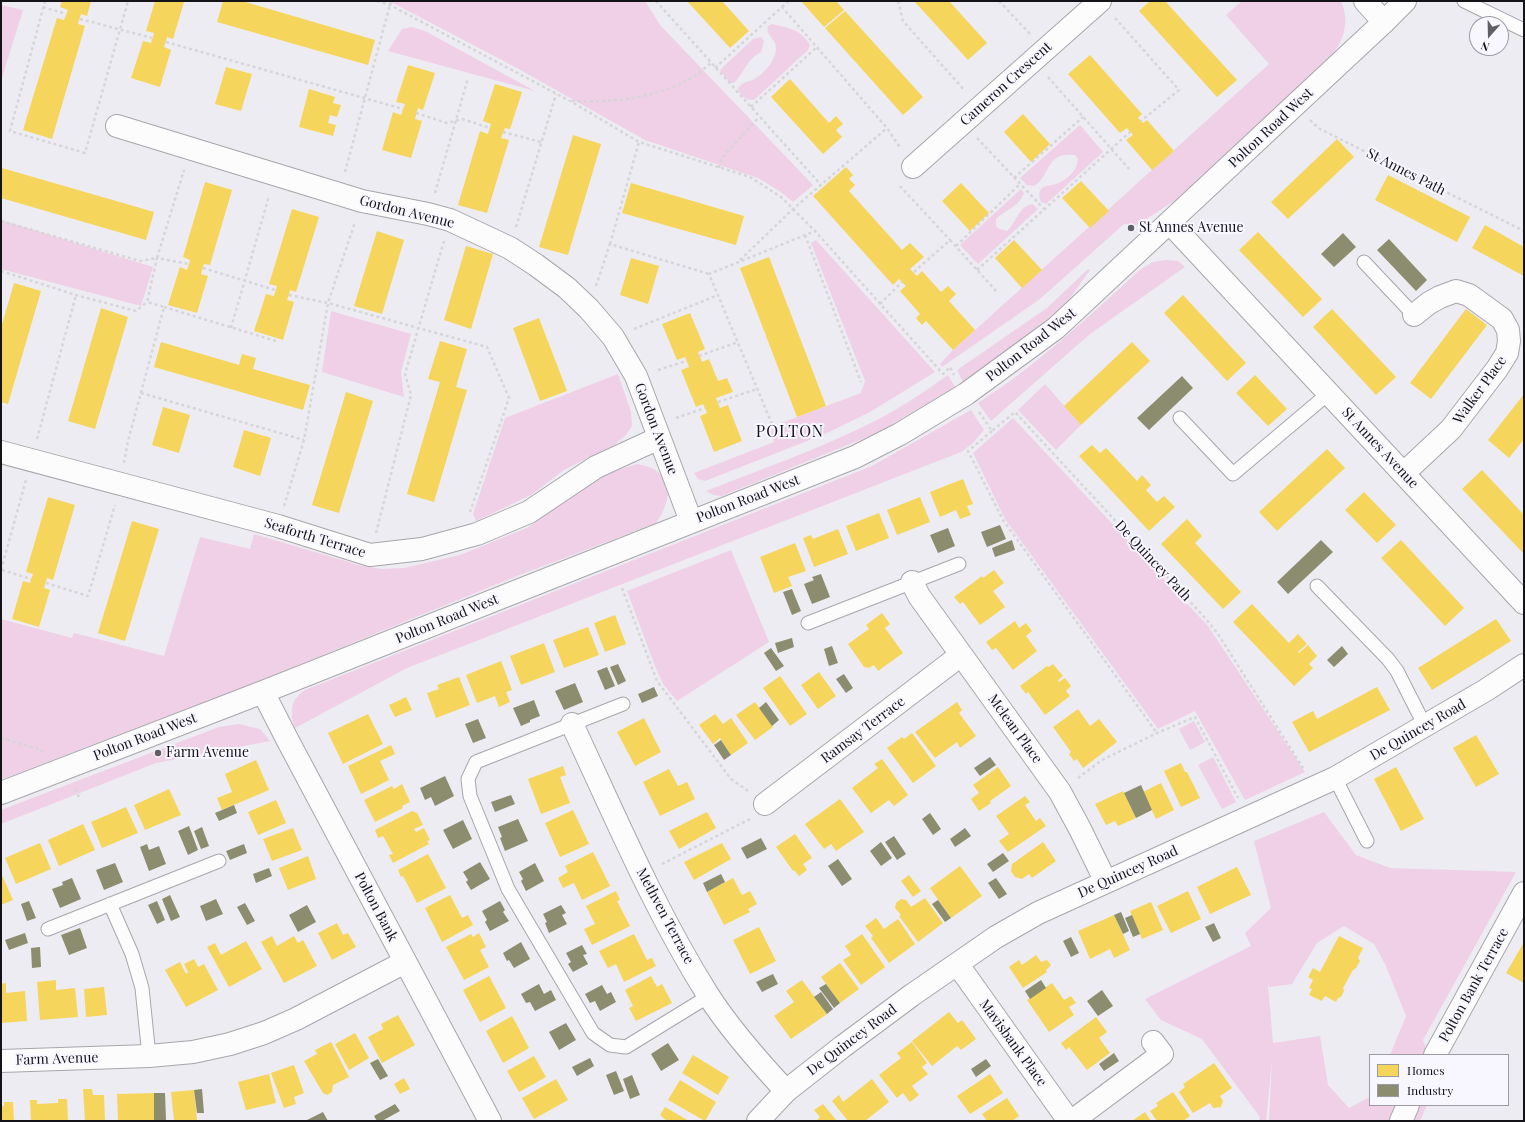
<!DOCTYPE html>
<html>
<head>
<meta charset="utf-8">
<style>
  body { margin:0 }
  #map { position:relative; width:1525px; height:1122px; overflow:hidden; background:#edecf2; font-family:"Playfair Display",serif }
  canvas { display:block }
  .frame { position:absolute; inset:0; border:2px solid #141318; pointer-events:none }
  .legend { position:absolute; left:1369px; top:1054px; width:140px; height:52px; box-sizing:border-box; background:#f8f6fe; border:1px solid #9d9ba2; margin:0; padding:5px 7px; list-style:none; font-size:12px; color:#141318 }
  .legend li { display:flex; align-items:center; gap:8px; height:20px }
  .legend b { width:20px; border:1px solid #9d9ba2 }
  .north { position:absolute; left:1469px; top:16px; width:40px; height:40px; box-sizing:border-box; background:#f8f6fe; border:1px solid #9d9ba2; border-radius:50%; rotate:200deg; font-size:11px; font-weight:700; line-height:16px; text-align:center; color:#141318 }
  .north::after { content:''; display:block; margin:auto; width:14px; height:18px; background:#605f64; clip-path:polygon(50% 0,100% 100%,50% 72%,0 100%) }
</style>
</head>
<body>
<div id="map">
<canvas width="1525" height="1122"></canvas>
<div class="frame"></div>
<ul class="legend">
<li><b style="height:11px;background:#f6d55c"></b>Homes</li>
<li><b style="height:11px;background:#8c8c6e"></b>Industry</li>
</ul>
<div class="north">N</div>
</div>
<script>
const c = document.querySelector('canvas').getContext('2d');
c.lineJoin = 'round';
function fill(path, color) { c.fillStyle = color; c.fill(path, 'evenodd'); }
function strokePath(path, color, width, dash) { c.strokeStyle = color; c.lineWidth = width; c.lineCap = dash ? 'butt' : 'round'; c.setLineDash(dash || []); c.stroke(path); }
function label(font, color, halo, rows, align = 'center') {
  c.font = font + ' "Playfair Display",serif'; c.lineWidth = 4; c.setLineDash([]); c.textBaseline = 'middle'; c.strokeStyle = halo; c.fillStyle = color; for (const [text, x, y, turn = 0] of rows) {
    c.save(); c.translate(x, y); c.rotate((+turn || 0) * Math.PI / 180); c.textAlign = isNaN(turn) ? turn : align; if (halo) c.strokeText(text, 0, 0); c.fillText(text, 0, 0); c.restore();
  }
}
fill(new Path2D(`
  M386,1H645L660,25L813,185L793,202L781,192L758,178L645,140L515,67L395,4Z
  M1242,1H1341C1350,21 1344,41 1331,57L1182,196L1137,225L1124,224L1040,299L942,367L940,364L953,350L1269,64L1226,15Z
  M1,5L23,10L1,81Z
  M772,24C788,28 801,29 810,45L808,50L754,100C746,101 739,95 738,88C746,79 749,83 756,78C766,72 776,59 776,48C776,38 765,36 768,26Z
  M412,27L425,31L535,91L388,51L402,29Z
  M761,37L764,41L761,52C747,59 744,73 734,83H730L720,71L723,67L753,39Z
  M1080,125L1103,152L1046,204L1041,202C1039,197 1038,191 1043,187C1047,185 1052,186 1056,184C1067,180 1077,171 1078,159L1075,155C1044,152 1052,175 1034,186L1027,185L1020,178Z
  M1021,189L1024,193C1019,207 1006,209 996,219V226L999,229L1007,231C1017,222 1018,207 1032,204L1038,209L978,264L960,245Z
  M1,220L153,267L141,306L1,269Z
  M816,240L935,372L870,412L825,434L705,481L698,479L694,473L774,442L771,431L776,425L861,393L865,381L811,243Z
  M1166,260L1178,261L1185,267L1090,334L991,421L978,403C1039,364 1088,317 1141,269L1153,262Z
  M1088,269L1090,270L1065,305L979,373L963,382L957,370L1047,308Z
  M331,311L411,334L401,372L404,397L322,372Z
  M618,374L631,412L632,426L626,435L614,445L564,470L531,495L476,521L473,514L505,418Z
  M948,375L955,387L877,433L722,496L713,495L706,491C762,469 819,449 873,422C899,409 924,392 948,375Z
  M1045,384L1081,425L1056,450L1018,410Z
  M971,410L984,430L973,443L961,452L407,668L295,728C289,712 291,699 305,690L872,466Z
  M1013,418L1208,626L1305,772L1245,800L1195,711L1158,729L1005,519L973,453Z
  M637,464C673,469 675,497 656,523L517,576L256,682L8,777L1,779V619L72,638L74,633L164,656L200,537L250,549L254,534L362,566L382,569L404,568L460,555L527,528L594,480L621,469Z
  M731,550L769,642L677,701L663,684L655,666L627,591Z
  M1194,721L1205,742L1190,750L1179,729Z
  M239,724L260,729L270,741L156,763L1,824V810L219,727Z
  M1213,757L1236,802L1222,809L1198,765Z
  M1324,812L1356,855L1390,868L1516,872L1423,1040L1429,1055H1390L1406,1016L1385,964L1374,944L1344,926L1317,943L1292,984L1270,987L1268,985L1273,1043L1320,1036L1328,1085L1349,1108L1370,1097V1105H1427L1420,1121H1269L1272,1060L1266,1121H1259L1260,1117L1202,1039L1161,1020L1145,999L1251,946L1245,933L1271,908L1254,841Z`), '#efd0e7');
fill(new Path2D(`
  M62,1H91L87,16L81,14L78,24L85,26L52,139L23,130L57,18L64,20L68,10L60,7Z
  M155,1L184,2L173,39L167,37L164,47L171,50L160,87L131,78L143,41L151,43L154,33L146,31Z
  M223,1H242L375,40L368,65L217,22Z
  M687,1H722L749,31L730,48Z
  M801,1H836L844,10L824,27Z
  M914,1H949L987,43L968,60Z
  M1150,1H1165L1237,80L1217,97L1139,11Z
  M845,11L923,97L903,115L825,28Z
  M1090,55L1142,114L1138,118L1143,123L1147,120L1174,151L1152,170L1126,140L1133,135L1130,132L1127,128L1120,133L1068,74Z
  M408,65L435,73L423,110L418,108L415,119L422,121L411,158L382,150L393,112L401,115L405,104L396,102Z
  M226,67L252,74L241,111L215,104Z
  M790,79L829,123L836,116L843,124L836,130L842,137L823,154L771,97Z
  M495,84L522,92L510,129L505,128L501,138L509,140L487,213L458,205L480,131L488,134L491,124L483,121Z
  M309,89L335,97L333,103L341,105L337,117L330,115L328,123L336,125L333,136L299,127Z
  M1023,114L1050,144L1031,162L1004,132Z
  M573,135L601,144L568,255L539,247Z
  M1337,139L1354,157L1288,219L1271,202Z
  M846,167L853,175L849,179L855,185L849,191L902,250L910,243L924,257L910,269L917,276L922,271L941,292L948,286L956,294L949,301L975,330L953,350L926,321L922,325L916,318L920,314L900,291L906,286L899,279L893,285L813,196Z
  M2,168L154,212L146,240L1,198Z
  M1388,175L1470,217L1457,242L1375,200Z
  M1081,181L1109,211L1090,228L1062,198Z
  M205,182L232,190L210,265L204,264L201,274L208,276L197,313L168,305L180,267L187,270L189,264L190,260L183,257Z
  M631,183L744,216L736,245L622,213Z
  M961,183L989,213L970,231L942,201Z
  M292,209L319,217L296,292L290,290L289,295L287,300L294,302L283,340L254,331L266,294L274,296L277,286L269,284Z
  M1485,225L1524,247V276L1472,248Z
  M377,231L404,240L382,314L354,306Z
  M1258,232L1322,299L1303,317L1239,250Z
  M1014,240L1042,270L1022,288L995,258Z
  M466,246L493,254L471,329L444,320Z
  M769,257L826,406L797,417L740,268Z
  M631,258L659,266L648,304L620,295Z
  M14,283L41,291L8,404L1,402V328Z
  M1183,295L1246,363L1227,381L1164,313Z
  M101,308L128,317L95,429L68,421Z
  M1332,309L1396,377L1376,395L1313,327Z
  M1466,309L1487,325L1431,399L1410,383Z
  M690,313L705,349L698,352L702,362L709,359L718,381L727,378L733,392L716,398L720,408L728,405L742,441L714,452L700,416L707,413L705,408L703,404L696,407L681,370L689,367L685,357L677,360L662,324Z
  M539,318L567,391L540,401L513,328Z
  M440,341L467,349L456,387L467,390L434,502L407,494L440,382L428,379Z
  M161,342L239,365L242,354L256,358L253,369L310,385L303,410L154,367Z
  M1132,342L1150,361L1081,425L1064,406Z
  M1255,375L1287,409L1268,426L1236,393Z
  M346,392L373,401L339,513L312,505Z
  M1524,394V439L1509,458L1488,440Z
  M163,407L190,415L179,453L152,445Z
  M244,430L271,438L260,476L233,467Z
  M1092,445L1100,453L1106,448L1137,481L1142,475L1151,485L1146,490L1157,502L1164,496L1175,507L1149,531L1079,456Z
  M1327,449L1345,468L1277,531L1259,512Z
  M1482,470L1524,515V554L1462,489Z
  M963,479L973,504L967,506L971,515L960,519L956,510L940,517L930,492Z
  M1364,492L1396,525L1377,543L1345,510Z
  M48,497L75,505L53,580L47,578L44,588L50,590L39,627L12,619L23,581L30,583L31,579L33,574L26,572Z
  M920,497L930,522L897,535L887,510Z
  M879,513L889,538L856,551L846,526Z
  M1187,519L1202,536L1195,543L1241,592L1223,609L1161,544Z
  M132,521L159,529L125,641L98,633Z
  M838,529L848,554L814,567L803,538L811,535L813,539Z
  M1401,540L1464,608L1445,626L1381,558Z
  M795,543L806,571L788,577L792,586L774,593L760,557Z
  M994,570L1004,583L993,591L1005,607L980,625L963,602L960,604L954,597L982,576L983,578Z
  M1252,604L1289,643L1298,634L1307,644L1298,652L1299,653L1308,645L1317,656L1309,664L1313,668L1294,686L1233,622Z
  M882,613L890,624L885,628L903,653L878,671L874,665L869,668L864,667L848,644L869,629L866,625Z
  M615,615L626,644L605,652L594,623Z
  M1496,619L1511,641L1432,690L1418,668Z
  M1015,621L1019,628L1026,623L1032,631L1026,636L1037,651L1013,670L996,648L992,650L986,642Z
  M588,627L599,655L564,668L553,640Z
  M544,643L555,672L521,685L510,656Z
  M501,661L512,690L506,692L510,702L499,707L495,696L477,703L466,675Z
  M1053,664L1063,676L1058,680L1059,682L1065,678L1071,686L1066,691L1070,696L1045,715L1028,692L1026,694L1020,686L1047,666L1049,667Z
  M819,672L836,696L818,709L801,685Z
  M780,676L807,714L790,726L763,688Z
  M459,677L470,705L436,718L427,693L439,689L437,685Z
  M1377,687L1390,710L1309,752L1292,722L1313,711L1317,719Z
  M406,697L412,710L395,717L389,705Z
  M755,702L773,727L755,740L736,715Z
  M957,702L962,710L959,713L976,736L960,748L957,742L935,758L915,732Z
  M1078,709L1090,726L1099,719L1117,742L1083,768L1077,759L1074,761L1069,754L1071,752L1053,727Z
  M368,714L383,744L343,764L328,733Z
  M715,714L723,724L731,718L748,743L731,755L720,738L713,744L699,725Z
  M644,718L661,752L635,766L617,732Z
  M912,733L936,766L913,783L887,748L902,737L904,739Z
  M1476,735L1499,774L1476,787L1453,748Z
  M391,745L395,754L380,761L389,780L361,794L348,766Z
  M882,759L908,795L894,806L889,800L871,813L852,788L878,768L874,764Z
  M256,760L269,790L222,810L217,798L232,792L225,774Z
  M1181,763L1185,772H1187L1200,798L1181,807L1164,771Z
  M563,766L566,775L560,777L570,803L541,814L528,779Z
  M998,767L1011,786L990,801L991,803L979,811L971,799L979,793L973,785Z
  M1396,767L1424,819L1401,831L1374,779Z
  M669,769L678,786L687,782L695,799L660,816L643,782Z
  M1161,783L1174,810L1156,819L1143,792Z
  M402,784L410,802L402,806L403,808L375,822L364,800L392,786L394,789Z
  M169,789L181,815L145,830L134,805Z
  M1123,791L1136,818L1118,826L1115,821L1106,825L1095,804Z
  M1025,796L1030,802L1025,805L1036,821L1040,818L1046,826L1008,852L999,841L1009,834L996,816Z
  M840,799L864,832L836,851L831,844L824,849L805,824Z
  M276,800L286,823L258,835L248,812Z
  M126,807L138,833L102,848L91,822Z
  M573,810L589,844L560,857L545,823Z
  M412,811L417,813L423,825L414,829L416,832L424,828L430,840L427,841L429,844L393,863L389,855L393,854L383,836L378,838L375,830Z
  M707,812L716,828L679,849L669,831Z
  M83,824L95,850L59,866L48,840Z
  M293,828L302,850L272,861L263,839Z
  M795,834L812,858L803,864L807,870L799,876L794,870L793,871L776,847Z
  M1043,842L1056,861L1032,878L1029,874L1022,879L1015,877L1011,871L1012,864Z
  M40,843L51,869L16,884L5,858Z
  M722,843L731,859L694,880L684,862Z
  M593,852L610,886L582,900L574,883L563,888L558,878L568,872L565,866Z
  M428,854L446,888L417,903L403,876L401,877L398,870Z
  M308,856L316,879L288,890L279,868Z
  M960,866L982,896L951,918L930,888Z
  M1237,867L1251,895L1210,914L1197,887Z
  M1,873L13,900L1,905Z
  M909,875L921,891L913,897L901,881Z
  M733,878L742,895L750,891L757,904L748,909L750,912L724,925L707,892Z
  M616,891L620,900L617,901L630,926L592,945L584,929L595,924L586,906Z
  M1188,891L1201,919L1171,933L1157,906Z
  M450,895L462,918L468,915L473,925L442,942L425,908Z
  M925,898L943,923L918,942L899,916L901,915L895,908L896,903L901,899L906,900L911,907Z
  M1151,902L1163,930L1142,939L1130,911Z
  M1114,915L1130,950L1114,958L1110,949L1090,959L1078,931Z
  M876,918L884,929L898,919L915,944L889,963L871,938L873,936L865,926Z
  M337,923L343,935L348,933L356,947L332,960L318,933Z
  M759,927L776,961L750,974L733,940Z
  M479,933L486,947L480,950L489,967L464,980L446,947L471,934L473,937Z
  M634,934L647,960L652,958L656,966L624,982L616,964L608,968L599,951Z
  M862,934L885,967L861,985L843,960L851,955L845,946Z
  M272,936L277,946L294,936L298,943L303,940L317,966L284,983L261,942Z
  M1339,936L1363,948L1358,958L1360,961L1356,968L1353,970L1343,988L1344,991L1341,997L1338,998L1336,1002L1325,996L1322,1001L1309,995L1312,989L1309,988L1313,980L1308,977L1313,968L1320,972Z
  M246,941L262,969L229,987L207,947L215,943L221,955Z
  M1524,942V983L1506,973Z
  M1036,955L1041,962L1047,960L1051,965L1046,970L1047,972L1023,988L1009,967L1019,960L1022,965Z
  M194,959L198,967L204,964L218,990L186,1007L165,970L180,962L186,974L188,972L184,964Z
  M840,963L859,989L840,1003L821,977Z
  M489,976L506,1008L480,1022L463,990Z
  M651,976L657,987L662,984L672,1003L636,1021L629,1008L633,1006L625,990Z
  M56,980V990L75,988L78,1017L40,1020L37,982Z
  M802,980L827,1014L791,1039L774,1016L794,1002L786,991Z
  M6,983V993L25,991L27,1021L1,1023V984Z
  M1052,983L1064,1000L1071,996L1076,1003L1069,1007L1074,1015L1049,1032L1027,1000Z
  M104,987L107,1015L86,1017L84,989Z
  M949,1012L958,1023L962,1020L976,1039L961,1050L957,1046L932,1066L912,1041Z
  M398,1015L415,1045L382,1063L368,1037L383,1029L381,1024Z
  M512,1016L529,1048L503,1063L486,1031Z
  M1096,1017L1107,1032L1099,1038L1110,1053L1087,1070L1069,1047L1066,1050L1061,1043Z
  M355,1033L369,1058L349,1070L335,1044Z
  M331,1042L349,1077L333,1085L332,1092L327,1095L323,1093L304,1061L317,1054L315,1050Z
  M912,1042L927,1063L922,1067L928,1074L912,1086L919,1095L910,1102L903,1093L897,1098L879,1075L901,1058L897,1053Z
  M693,1055L729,1077L718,1095L682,1073Z
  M534,1056L546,1077L519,1092L507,1071Z
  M1214,1063L1232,1088L1220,1096L1223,1101L1221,1107L1213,1108L1210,1103L1193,1113L1179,1092L1185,1087L1183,1084Z
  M294,1065L304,1093L294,1097L296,1104L284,1108L271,1073Z
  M269,1074L276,1103L246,1110L238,1082Z
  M990,1074L1003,1093L970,1114L957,1096Z
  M404,1078L410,1089L400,1094L394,1084Z
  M556,1079L568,1100L534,1119L522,1098Z
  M872,1079L889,1102L865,1121H848L832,1101L839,1095L843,1102Z
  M680,1080L716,1102L705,1121L668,1100Z
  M83,1089H92L93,1095H104L105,1121H85Z
  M194,1090L197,1120L174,1121L171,1092Z
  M1173,1092L1190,1116L1183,1121H1157L1150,1111L1158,1106L1156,1103Z
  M154,1093V1121H118L117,1094Z
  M1007,1098L1019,1116L1012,1121H987L982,1114Z
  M58,1099H67L68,1121H31L30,1100H37V1104L58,1103Z
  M4,1102H13L14,1121H1V1106H4Z
  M823,1104L837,1121H816L820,1117L814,1110Z
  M665,1107L689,1121H667L660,1115Z
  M1145,1112L1151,1121H1132Z`), '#f6d55c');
fill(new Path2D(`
  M1343,233L1356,247L1334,267L1321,254Z
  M1389,239L1427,280L1416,291L1377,250Z
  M1182,376L1193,388L1149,430L1137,418Z
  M1000,525L1006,539L987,547L981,532Z
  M948,528L955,546L938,553L930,535Z
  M1012,540L1015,550L995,557L992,548Z
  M1321,540L1333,552L1288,594L1277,582Z
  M821,574L830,597L812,604L804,584L814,580L812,577Z
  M792,589L801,611L792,615L783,592Z
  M792,638L794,647L778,653L775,643Z
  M832,646L838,663L829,666L824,649Z
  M1342,646L1348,654L1334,667L1327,660Z
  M771,648L784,666L776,671L764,653Z
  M618,664L626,681L618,685L610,667Z
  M607,667L615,686L605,690L597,671Z
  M844,674L853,688L846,693L836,679Z
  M575,683L583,702L564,710L555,691Z
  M654,687L658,696L642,703L638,694Z
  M534,700L540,716L530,720V722L521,726L513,708Z
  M766,702L779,720L772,726L759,708Z
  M478,719L486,738L473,743L465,724Z
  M721,740L731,755L724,760L714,745Z
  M990,757L996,765L980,776L974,768Z
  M445,776L454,796L435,806L431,797L425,800L420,788Z
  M1141,785L1152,810L1136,818L1124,793Z
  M511,795L515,804L495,812L491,802Z
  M234,805L237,813L219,821L215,813Z
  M930,813L941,829L933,835L922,819Z
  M518,819L528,841L505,851L500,838L502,837L498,827Z
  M463,820L472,839L453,849L443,830Z
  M189,826L198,850L188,855L178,831Z
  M202,827L209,846L201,849L194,831Z
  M965,828L971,836L955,847L950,839Z
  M894,836L906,854L897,860L885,842Z
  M761,838L767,849L747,859L741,848Z
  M881,842L892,858L881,866L870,851Z
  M147,844L149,850L159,846L166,864L149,871L140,847Z
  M244,844L247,853L230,860L226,851Z
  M1003,853L1009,861L993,872L987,864Z
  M838,859L852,879L842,886L828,866Z
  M480,862L490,879L471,890L466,882L468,880L463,872Z
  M115,863L123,882L104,890L96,870Z
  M535,863L544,881L526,891L521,881L523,879L519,872Z
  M269,868L272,876L256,883L253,874Z
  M721,874L725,882L707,892L703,883Z
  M72,878L81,899L60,908L52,889L63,885L62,882Z
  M996,878L1007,894L999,899L988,883Z
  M170,895L180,917L171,921L162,899Z
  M216,899L223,914L206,921L200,906Z
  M938,900L951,918L945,922L932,904Z
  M29,901L36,918L27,921L21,904Z
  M157,901L165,920L157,924L148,905Z
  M500,901L505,910L503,912L509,921L490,931L485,922L487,920L482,911Z
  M245,903L255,921L247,925L237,907Z
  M307,905L316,922L298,932L289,915Z
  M561,905L566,913L562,915L567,924L549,933L545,923L547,922L543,914Z
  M1121,912L1129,931L1123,934L1114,915Z
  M1132,915L1140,934L1133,937L1125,918Z
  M1214,923L1221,938L1213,942L1205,927Z
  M80,928L87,948L69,955L61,935Z
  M25,933L28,943L9,950L5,940Z
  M1071,937L1079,953L1071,957L1063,941Z
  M521,942L530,959L514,968L509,960L507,961L503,953Z
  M582,945L587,954L583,955L588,964L573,972L568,964L571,962L566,953Z
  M40,947L41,967L32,968L31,948Z
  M773,974L778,984L762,992L756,982Z
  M1041,980L1046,988L1030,999L1025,991Z
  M539,984L544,994L551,990L556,1000L535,1011L530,1002L526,1003L521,994Z
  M826,984L840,1003L834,1008L819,988Z
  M602,985L607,994L611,992L616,1002L600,1011L595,1001L590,1003L585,994Z
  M1102,990L1113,1006L1098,1016L1087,1001Z
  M821,992L833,1009L827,1014L814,997Z
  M566,1023L576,1040L559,1050L549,1032Z
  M668,1043L679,1060L661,1071L651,1054Z
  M1114,1053L1119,1061L1104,1071L1099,1064Z
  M590,1058L594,1066L577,1076L572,1067Z
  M378,1059L388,1076L380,1080L370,1063Z
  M986,1059L991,1066L976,1077L971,1069Z
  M616,1071L624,1091L614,1095L606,1075Z
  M632,1075L640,1095L630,1099L623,1079Z
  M202,1089L204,1113H197L194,1090Z
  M154,1093H165L166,1120H154Z
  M395,1104L400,1111L382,1121H377L374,1116Z
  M323,1112L328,1121H305Z`), '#8c8c6e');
const service = new Path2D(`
  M1464,1L1524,30
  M1364,262L1414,315
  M1180,418L1233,474L1329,393
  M1317,586L1388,659L1397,671L1425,726
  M808,623L959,564
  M623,704L476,762L468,779L470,796L508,889L593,1033L610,1045L626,1047L709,996
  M1335,778L1367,841
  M110,904L132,954L142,988L149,1056
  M48,929L219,861`);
const minor = new Path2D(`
  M1365,1L1384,22
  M117,126L362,201L428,214L450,220L510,248L536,265L567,288L589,309L613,337L636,376L691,521
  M913,167L1100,1
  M1170,223L1524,603
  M1,452L278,526L370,555L422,549L477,534L529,512L596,467L659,438
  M1404,473L1451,429L1497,369L1507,353L1509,341L1508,330L1502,319L1469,295L1456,291L1440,297L1429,303L1414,315
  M912,582L919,596L1060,792L1080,829L1106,882
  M572,724C615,816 654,909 708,995C729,1028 759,1062 786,1091
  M765,804L961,655
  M958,965L1069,1121
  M1435,1055L1524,893
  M1,1061L149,1056L193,1052L230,1044L264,1033L296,1019L405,962
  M758,1121L786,1091L842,1047L912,995L996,937L1038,913L1335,778L1486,690L1524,665
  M1072,1121L1162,1054L1153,1042
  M1401,1121L1408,1105`);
const tertiary = new Path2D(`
  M263,692L287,739L490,1121
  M1,793L263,692L855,457L900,434L966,394L1056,328L1384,22L1405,1`);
strokePath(service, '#a7a6ab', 15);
strokePath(minor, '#a7a6ab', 24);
strokePath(tertiary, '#a7a6ab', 24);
strokePath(new Path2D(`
  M45,1L10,131L85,153L128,1
  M377,1L390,5L570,101L639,142L750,177L781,197L815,231L943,374L950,367L954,375
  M656,1L821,185
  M898,1L903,21L965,91
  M999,1L1030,34
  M43,7L66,14
  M782,7L789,1
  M1115,18L1179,90L1141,121
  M80,19L152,38
  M166,42L403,109
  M715,68L782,7L887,128L901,149
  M1048,77L1129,169
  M572,101C612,103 657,98 691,78C698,74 705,68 711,63
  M751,107L817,47
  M416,113L447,123L462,119L490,128
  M1310,120L1318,128L1524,231
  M503,132L541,142
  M977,138L1044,209
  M719,168L721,159L759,117
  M345,172L391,1
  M1014,178L1083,117
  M900,186L950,240
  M435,193L468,78
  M1,221L140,261L157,258L184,170
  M516,227L556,94
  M805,235L861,382
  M610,244L639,142
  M956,246L1020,184
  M740,260L793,209L887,128
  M203,268L275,290
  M977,270L1130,132
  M1,271L76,295L136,311L147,302
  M914,272L950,240L997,292
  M596,286L610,244L709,274
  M289,295L328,303L487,347L509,398L470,512
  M880,304L902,282
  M164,307L276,341
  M231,328L269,196
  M634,329L718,295
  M699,356L738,342
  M658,370L686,361
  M141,393L304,440
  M718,402L757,389
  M979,412L992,431L1015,412L1205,618L1218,634L1303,768
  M676,418L705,408
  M772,424L709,274L815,231
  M992,431L968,451L1003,520L1157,733
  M37,439L76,295
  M124,463L128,441L164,307L147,302L157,258L189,264
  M284,506L304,440L328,303L355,222
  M376,533L411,395L405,374L444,241
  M1,570L26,480
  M2,570L31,579
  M46,583L88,596L115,505
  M622,588L657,681L731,779L748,791
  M1,738L38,749L43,752
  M1078,778L1102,760L1157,733L1195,717L1238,798
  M75,789L79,797
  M662,864L750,819`), '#d6d5d8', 2.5, [3, 3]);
strokePath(service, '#fcfcfd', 13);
strokePath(minor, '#fcfcfd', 22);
strokePath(tertiary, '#fcfcfd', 22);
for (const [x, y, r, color] of [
  [1131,228,4,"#605f64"],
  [158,753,4,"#605f64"]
]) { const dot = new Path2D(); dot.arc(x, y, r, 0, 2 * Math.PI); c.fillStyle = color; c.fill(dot); strokePath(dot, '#f8f6fe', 1.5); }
label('14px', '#141318', '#f8f6fe', [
  ["Cameron Crescent",1006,84,-42],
  ["Polton Road West",1271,128,-43],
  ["St Annes Path",1406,172,27],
  ["Gordon Avenue",407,212,14],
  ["Polton Road West",1031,345,-38],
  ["Walker Place",1480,390,-54],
  ["Gordon Avenue",656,429,69],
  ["St Annes Avenue",1380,448,47],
  ["Polton Road West",748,499,-21],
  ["Seaforth Terrace",315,538,17],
  ["De Quincey Path",1153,561,47],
  ["Polton Road West",447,619,-22],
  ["Mclean Place",1015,729,54],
  ["Ramsay Terrace",863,730,-37],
  ["De Quincey Road",1418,730,-30],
  ["Polton Road West",145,737,-21],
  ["De Quincey Road",1128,872,-24],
  ["Polton Bank",376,907,62],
  ["Methven Terrace",665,916,62],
  ["Polton Bank Terrace",1474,985,-61],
  ["De Quincey Road",852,1040,-37],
  ["Mavisbank Place",1013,1043,54],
  ["Farm Avenue",57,1059,-2]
]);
label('14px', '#141318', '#f8f6fe', [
  ["St Annes Avenue",1139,228],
  ["Farm Avenue",166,753]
], 'left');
c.letterSpacing = '1px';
label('16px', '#141318', '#f8f6fe', [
  ["POLTON",790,432]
]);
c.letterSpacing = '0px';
</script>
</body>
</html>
